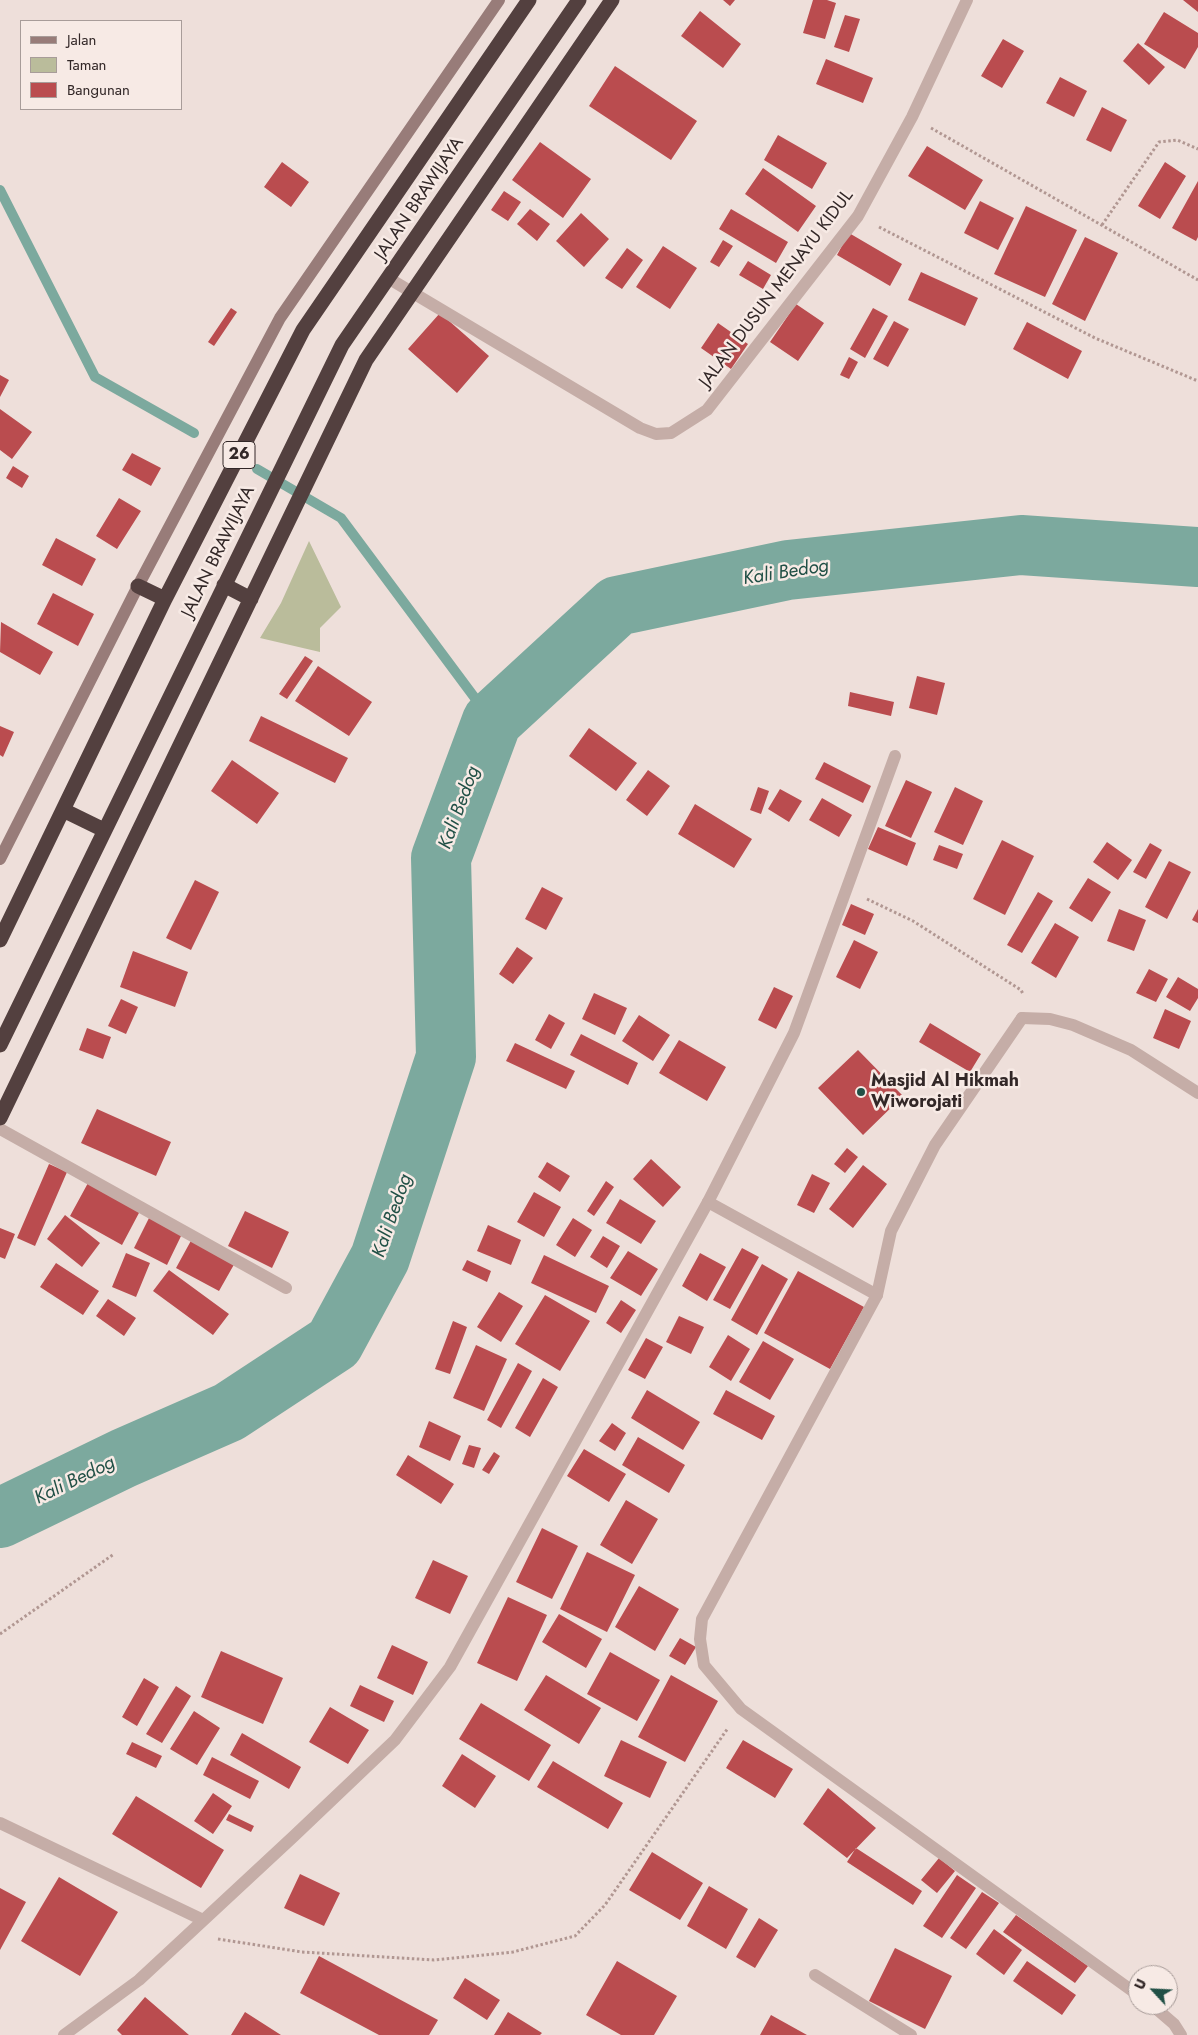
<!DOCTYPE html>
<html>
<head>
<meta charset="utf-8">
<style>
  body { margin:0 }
  #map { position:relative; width:1198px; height:2035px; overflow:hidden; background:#eedfda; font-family:Jost,sans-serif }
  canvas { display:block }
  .legend { position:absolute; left:20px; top:20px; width:162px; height:90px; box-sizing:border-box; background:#f7eae5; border:1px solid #a89c99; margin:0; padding:6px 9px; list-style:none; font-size:15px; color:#322727 }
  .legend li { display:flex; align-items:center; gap:10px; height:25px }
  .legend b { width:25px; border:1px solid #a89c99 }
  .north { position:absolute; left:1128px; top:1965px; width:50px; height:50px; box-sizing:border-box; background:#f7eae5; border:1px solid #a89c99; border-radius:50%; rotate:295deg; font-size:14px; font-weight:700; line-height:20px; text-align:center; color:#322727 }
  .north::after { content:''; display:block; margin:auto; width:18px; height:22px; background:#215046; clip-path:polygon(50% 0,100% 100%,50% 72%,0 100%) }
</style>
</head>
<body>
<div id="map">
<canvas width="1198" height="2035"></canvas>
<ul class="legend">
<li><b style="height:6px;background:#987c79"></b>Jalan</li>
<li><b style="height:14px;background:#babc9b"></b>Taman</li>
<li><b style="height:14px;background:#ba4c4f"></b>Bangunan</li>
</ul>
<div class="north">U</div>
</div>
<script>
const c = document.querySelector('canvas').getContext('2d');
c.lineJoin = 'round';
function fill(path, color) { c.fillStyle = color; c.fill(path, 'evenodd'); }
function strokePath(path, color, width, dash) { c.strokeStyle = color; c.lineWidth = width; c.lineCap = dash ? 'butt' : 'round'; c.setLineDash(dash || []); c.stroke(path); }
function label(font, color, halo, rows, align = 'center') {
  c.font = font + ' Jost,sans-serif'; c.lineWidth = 5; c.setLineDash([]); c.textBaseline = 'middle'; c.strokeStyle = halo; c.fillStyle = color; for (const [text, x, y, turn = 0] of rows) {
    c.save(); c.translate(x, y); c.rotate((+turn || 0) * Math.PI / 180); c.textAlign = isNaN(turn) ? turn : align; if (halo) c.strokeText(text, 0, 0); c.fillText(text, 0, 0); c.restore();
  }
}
fill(new Path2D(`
  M309,541L341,607L320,628V652L260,638L281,603Z`), '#babc9b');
strokePath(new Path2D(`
  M0,190L95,377L194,433
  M257,469L341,518L492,721`), '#7ca99e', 10);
strokePath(new Path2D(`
  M0,1518L124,1458L229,1412L334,1343L380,1258L446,1057L441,858L492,721L617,606L788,570L1021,545L1198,557`), '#7ca99e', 60);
fill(new Path2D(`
  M723,0H735L730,6Z
  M813,0H827L836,3L825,39L803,33Z
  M1183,0H1198V12Z
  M700,11L741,44L723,68L681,36Z
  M1164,12L1198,33V47L1185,69L1144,44Z
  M845,15L860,19L849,52L834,47Z
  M1003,39L1024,51L1002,88L981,76Z
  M1138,43L1165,67L1149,85L1123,61Z
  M826,59L873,78L863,103L816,84Z
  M615,66L697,121L671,160L589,106Z
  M1060,77L1087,91L1074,117L1046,103Z
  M1102,107L1127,120L1111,152L1086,140Z
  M778,135L827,163L812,189L764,160Z
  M540,142L591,179L563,218L512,180Z
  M927,146L983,180L965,210L908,176Z
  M282,162L309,182L291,207L264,187Z
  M1165,162L1186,176L1160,219L1138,206Z
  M763,168L816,206L798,232L745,194Z
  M1198,181V237L1196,241L1172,228Z
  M504,191L521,202L508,221L491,210Z
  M980,201L1014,218L998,250L964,233Z
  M1026,206L1077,230L1045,297L994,274Z
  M530,209L550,224L537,241L517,224Z
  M731,209L788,242L776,263L719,229Z
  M581,213L609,239L584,267L556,241Z
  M849,233L902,264L890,286L837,255Z
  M1085,237L1118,253L1085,321L1052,304Z
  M723,240L733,246L719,267L710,262Z
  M663,246L697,268L670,309L636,287Z
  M627,248L643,260L622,289L605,278Z
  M748,261L771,275L763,289L739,275Z
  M921,272L978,298L965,326L908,300Z
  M796,304L824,323L798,361L770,342Z
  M231,308L237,312L214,346L208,342Z
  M873,308L888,316L865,358L850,349Z
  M440,313L489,356L457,393L408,349Z
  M894,321L909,329L888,367L873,359Z
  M1027,322L1082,351L1068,379L1013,349Z
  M718,323L748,344L731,369L701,348Z
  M849,357L858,362L849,379L840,375Z
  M0,375L9,380L0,397Z
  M0,409L32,432L12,459L0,450Z
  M132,453L161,468L151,486L122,470Z
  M13,466L29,476L22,488L6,478Z
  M119,498L141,511L117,549L96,536Z
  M56,538L96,559L82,586L42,565Z
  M53,593L94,614L78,646L37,624Z
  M1,622L53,652L40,675L0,652Z
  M305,656L313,661L287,699L279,694Z
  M318,666L372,702L349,736L295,701Z
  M917,676L945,683L937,715L909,708Z
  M850,692L894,702L891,716L848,706Z
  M261,716L348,758L335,783L249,741Z
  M0,726L14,732L3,757L0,755Z
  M589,728L637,763L616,791L569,756Z
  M232,760L279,793L257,824L211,791Z
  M824,762L871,786L863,803L815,779Z
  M648,770L670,786L647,816L626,800Z
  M906,780L932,792L911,838L885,826Z
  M758,787L769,791L761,814L750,810Z
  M955,787L983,801L963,845L934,832Z
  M780,789L802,801L789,822L768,809Z
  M822,798L852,815L839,837L809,820Z
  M695,804L752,839L734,868L678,834Z
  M878,827L916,843L907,866L868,849Z
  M1002,840L1034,856L1005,915L973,899Z
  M1107,842L1132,860L1118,880L1093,862Z
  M1150,843L1162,850L1146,879L1133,872Z
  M939,845L963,854L957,869L933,860Z
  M1169,861L1191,872L1167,919L1145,907Z
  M1088,878L1111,892L1092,922L1069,908Z
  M195,880L219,892L191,950L166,938Z
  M542,887L563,898L546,930L525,919Z
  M1038,892L1053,901L1022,953L1007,945Z
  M851,904L874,914L865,935L842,925Z
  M1119,909L1146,920L1134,951L1107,941Z
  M1198,909V923L1192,920Z
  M1055,923L1079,937L1056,978L1031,963Z
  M854,940L878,952L860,989L836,977Z
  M517,947L533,958L513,984L499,974Z
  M133,951L188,972L175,1007L120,987Z
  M1149,969L1168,979L1156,1002L1136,993Z
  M1178,977L1198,989V998L1190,1011L1166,997Z
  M774,987L793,996L776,1029L758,1020Z
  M594,993L627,1008L615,1035L582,1019Z
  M121,999L138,1007L126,1034L108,1026Z
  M1165,1009L1191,1021L1179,1049L1153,1038Z
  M549,1014L565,1023L551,1049L535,1040Z
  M639,1015L670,1035L653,1061L622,1041Z
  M930,1023L981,1054L970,1072L919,1042Z
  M87,1028L111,1037L103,1059L79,1050Z
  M581,1034L638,1063L628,1085L570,1055Z
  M679,1040L726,1067L707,1101L659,1073Z
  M515,1043L575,1071L566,1089L506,1061Z
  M858,1050L903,1096L863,1135L818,1088Z
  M97,1109L171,1142L156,1176L81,1143Z
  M847,1148L858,1157L845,1173L834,1164Z
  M651,1159L681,1187L663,1207L633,1179Z
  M547,1162L570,1176L560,1192L538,1177Z
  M49,1164L67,1172L35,1246L17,1238Z
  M863,1165L887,1184L853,1228L829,1209Z
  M812,1174L830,1183L814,1213L797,1205Z
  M606,1181L614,1187L594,1216L587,1211Z
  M88,1183L140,1211L122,1245L70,1216Z
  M534,1192L561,1207L544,1237L517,1222Z
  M620,1199L656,1221L641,1244L606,1223Z
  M245,1211L289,1232L272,1268L228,1246Z
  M65,1215L100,1243L82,1267L47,1239Z
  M149,1218L182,1234L167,1265L134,1248Z
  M573,1218L592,1230L575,1257L556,1245Z
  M488,1225L521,1240L511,1265L477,1251Z
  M0,1228L15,1234L5,1259L0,1257Z
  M603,1236L620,1246L607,1268L590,1257Z
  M193,1237L236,1261L219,1291L176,1268Z
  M742,1248L759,1257L730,1309L713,1300Z
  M628,1251L658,1269L641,1296L610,1278Z
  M126,1253L150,1263L136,1297L112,1287Z
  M700,1253L726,1267L707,1301L682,1286Z
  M544,1255L609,1286L596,1313L531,1283Z
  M467,1260L491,1271L487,1282L462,1270Z
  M56,1263L99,1291L83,1315L40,1287Z
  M762,1264L788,1279L757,1335L731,1320Z
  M169,1270L229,1314L213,1335L153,1291Z
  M798,1271L864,1307L830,1369L764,1333Z
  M499,1292L523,1306L501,1342L477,1327Z
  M545,1295L590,1321L560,1371L515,1344Z
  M108,1299L136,1318L124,1336L96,1316Z
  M621,1300L636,1310L621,1333L606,1323Z
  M679,1316L704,1327L691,1354L666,1342Z
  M453,1321L467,1327L450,1374L435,1369Z
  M728,1335L750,1349L731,1381L709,1367Z
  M646,1338L663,1347L645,1379L628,1370Z
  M763,1341L794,1359L770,1400L739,1382Z
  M476,1345L507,1359L484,1411L453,1398Z
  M518,1363L532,1371L501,1428L487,1420Z
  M543,1378L558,1387L530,1437L515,1428Z
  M647,1390L700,1422L683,1450L631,1418Z
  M726,1390L775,1416L762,1440L713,1414Z
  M429,1421L461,1436L450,1461L419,1447Z
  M612,1423L626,1433L615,1451L599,1441Z
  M638,1437L685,1465L669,1493L622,1465Z
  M469,1445L481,1448L474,1468L462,1464Z
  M584,1449L626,1474L609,1502L567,1476Z
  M494,1452L500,1456L489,1474L482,1470Z
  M408,1455L454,1484L441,1504L396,1475Z
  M626,1500L658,1519L632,1564L600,1545Z
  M542,1528L578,1546L552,1599L516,1582Z
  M587,1552L635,1575L607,1632L560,1609Z
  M433,1560L468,1576L450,1614L415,1598Z
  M639,1586L679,1609L655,1651L615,1627Z
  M508,1597L547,1615L517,1681L477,1663Z
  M559,1614L602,1639L586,1668L542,1642Z
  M680,1638L696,1647L685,1665L669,1656Z
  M392,1645L428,1662L413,1695L377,1678Z
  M221,1651L283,1678L263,1724L201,1697Z
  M610,1652L660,1680L637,1721L587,1694Z
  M546,1675L601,1708L579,1744L524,1710Z
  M671,1675L718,1701L685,1762L638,1737Z
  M144,1678L159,1687L137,1726L122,1717Z
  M360,1685L394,1701L384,1722L350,1706Z
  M176,1686L191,1696L162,1743L146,1734Z
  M481,1703L551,1745L529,1781L459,1739Z
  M330,1707L369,1730L348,1764L309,1742Z
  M194,1711L220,1728L197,1765L170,1749Z
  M242,1733L301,1767L289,1789L230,1755Z
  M621,1740L667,1762L650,1798L604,1776Z
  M743,1740L793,1769L775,1798L726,1768Z
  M132,1742L162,1756L156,1768L126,1754Z
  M462,1754L496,1776L475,1808L442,1786Z
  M212,1757L259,1781L250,1799L203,1775Z
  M553,1761L623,1803L608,1829L537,1787Z
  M828,1788L876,1828L847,1858L803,1824Z
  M213,1793L232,1806L213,1834L194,1821Z
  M136,1796L224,1850L201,1888L112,1834Z
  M229,1814L254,1826L251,1832L226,1820Z
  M856,1848L922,1891L913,1905L847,1862Z
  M652,1852L703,1883L680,1920L629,1890Z
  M939,1858L955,1871L937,1893L921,1880Z
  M300,1874L340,1893L324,1926L284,1908Z
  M957,1875L976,1888L942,1938L923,1926Z
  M59,1877L118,1912L80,1976L21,1941Z
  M709,1886L748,1909L726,1949L687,1926Z
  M0,1888L26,1902L0,1950Z
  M982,1892L999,1903L966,1949L950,1938Z
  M1016,1915L1088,1966L1075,1983L1003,1932Z
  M759,1918L778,1930L755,1968L736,1957Z
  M994,1929L1022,1950L1004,1975L976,1954Z
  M895,1948L952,1976L925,2029L869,2001Z
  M319,1956L438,2020L429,2035H379L300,1993Z
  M617,1961L677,1996L654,2035H621L586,2015Z
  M1027,1961L1076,1995L1062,2015L1013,1981Z
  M465,1978L500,2000L487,2020L453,1998Z
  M145,1997L189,2035H122L117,2030Z
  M245,2012L281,2035H231Z
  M508,2012L542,2033L540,2035H494Z
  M771,2015L807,2035H760Z`), '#ba4c4f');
strokePath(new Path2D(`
  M931,128L1198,280
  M1102,225L1159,142L1177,140L1198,149
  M879,227L1095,338L1198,381
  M867,899L913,921L1021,990L1023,994
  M0,1634L114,1554
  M218,1939L302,1952L434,1960L513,1952L575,1936L605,1905L728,1728`), '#b19792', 3, [2.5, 2.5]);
strokePath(new Path2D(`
  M1022,1018L935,1145L891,1231L877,1295L702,1619L700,1639L704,1665L741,1709L1138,1995
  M0,1823L203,1920
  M1152,2005L1174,2024L1181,2035
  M64,2035L139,1980L294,1836L395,1740L450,1667L708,1202L794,1033L895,756`), '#c5ada7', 12);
strokePath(new Path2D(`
  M388,278L640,428L656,434L671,433L707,410L858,216L912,117L967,0
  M1022,1018L1050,1019L1073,1025L1131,1050L1198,1093
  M0,1129L286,1288
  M708,1202L877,1295
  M815,1975L911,2035`), '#c5ada7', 12);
strokePath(new Path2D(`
  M0,859L138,586L280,318L499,0`), '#987c79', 12);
strokePath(new Path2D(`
  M224,585L251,599
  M138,586L165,599
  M63,810L104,830
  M0,940L165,599L303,330L529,0
  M0,1045L342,345L579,0
  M0,1118L366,360L612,0`), '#53403f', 15);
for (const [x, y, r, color] of [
  [861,1092,5,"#215046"]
]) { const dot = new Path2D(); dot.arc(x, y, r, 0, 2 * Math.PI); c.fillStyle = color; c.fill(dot); strokePath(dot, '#f7eae5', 2); }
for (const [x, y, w] of [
  [239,455,32]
]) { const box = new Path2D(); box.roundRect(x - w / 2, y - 13.5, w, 27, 4); c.fillStyle = '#f7eae5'; c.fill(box); strokePath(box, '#322727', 1); }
label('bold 16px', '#322727', null, [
  ["26",239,455]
]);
label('18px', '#322727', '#f7eae5', [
  ["JALAN BRAWIJAYA",420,199,-56],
  ["JALAN DUSUN MENAYU KIDUL",777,289,-53],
  ["JALAN BRAWIJAYA",219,552,-64]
]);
label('bold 18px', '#322727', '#f7eae5', [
  ["Masjid Al Hikmah",871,1082],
  ["Wiworojati",871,1103]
], 'left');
label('italic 19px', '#215046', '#f7eae5', [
  ["Kali Bedog",786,573,-9],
  ["Kali Bedog",460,808,-70],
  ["Kali Bedog",393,1216,-71],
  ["Kali Bedog",75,1481,-26]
]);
</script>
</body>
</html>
